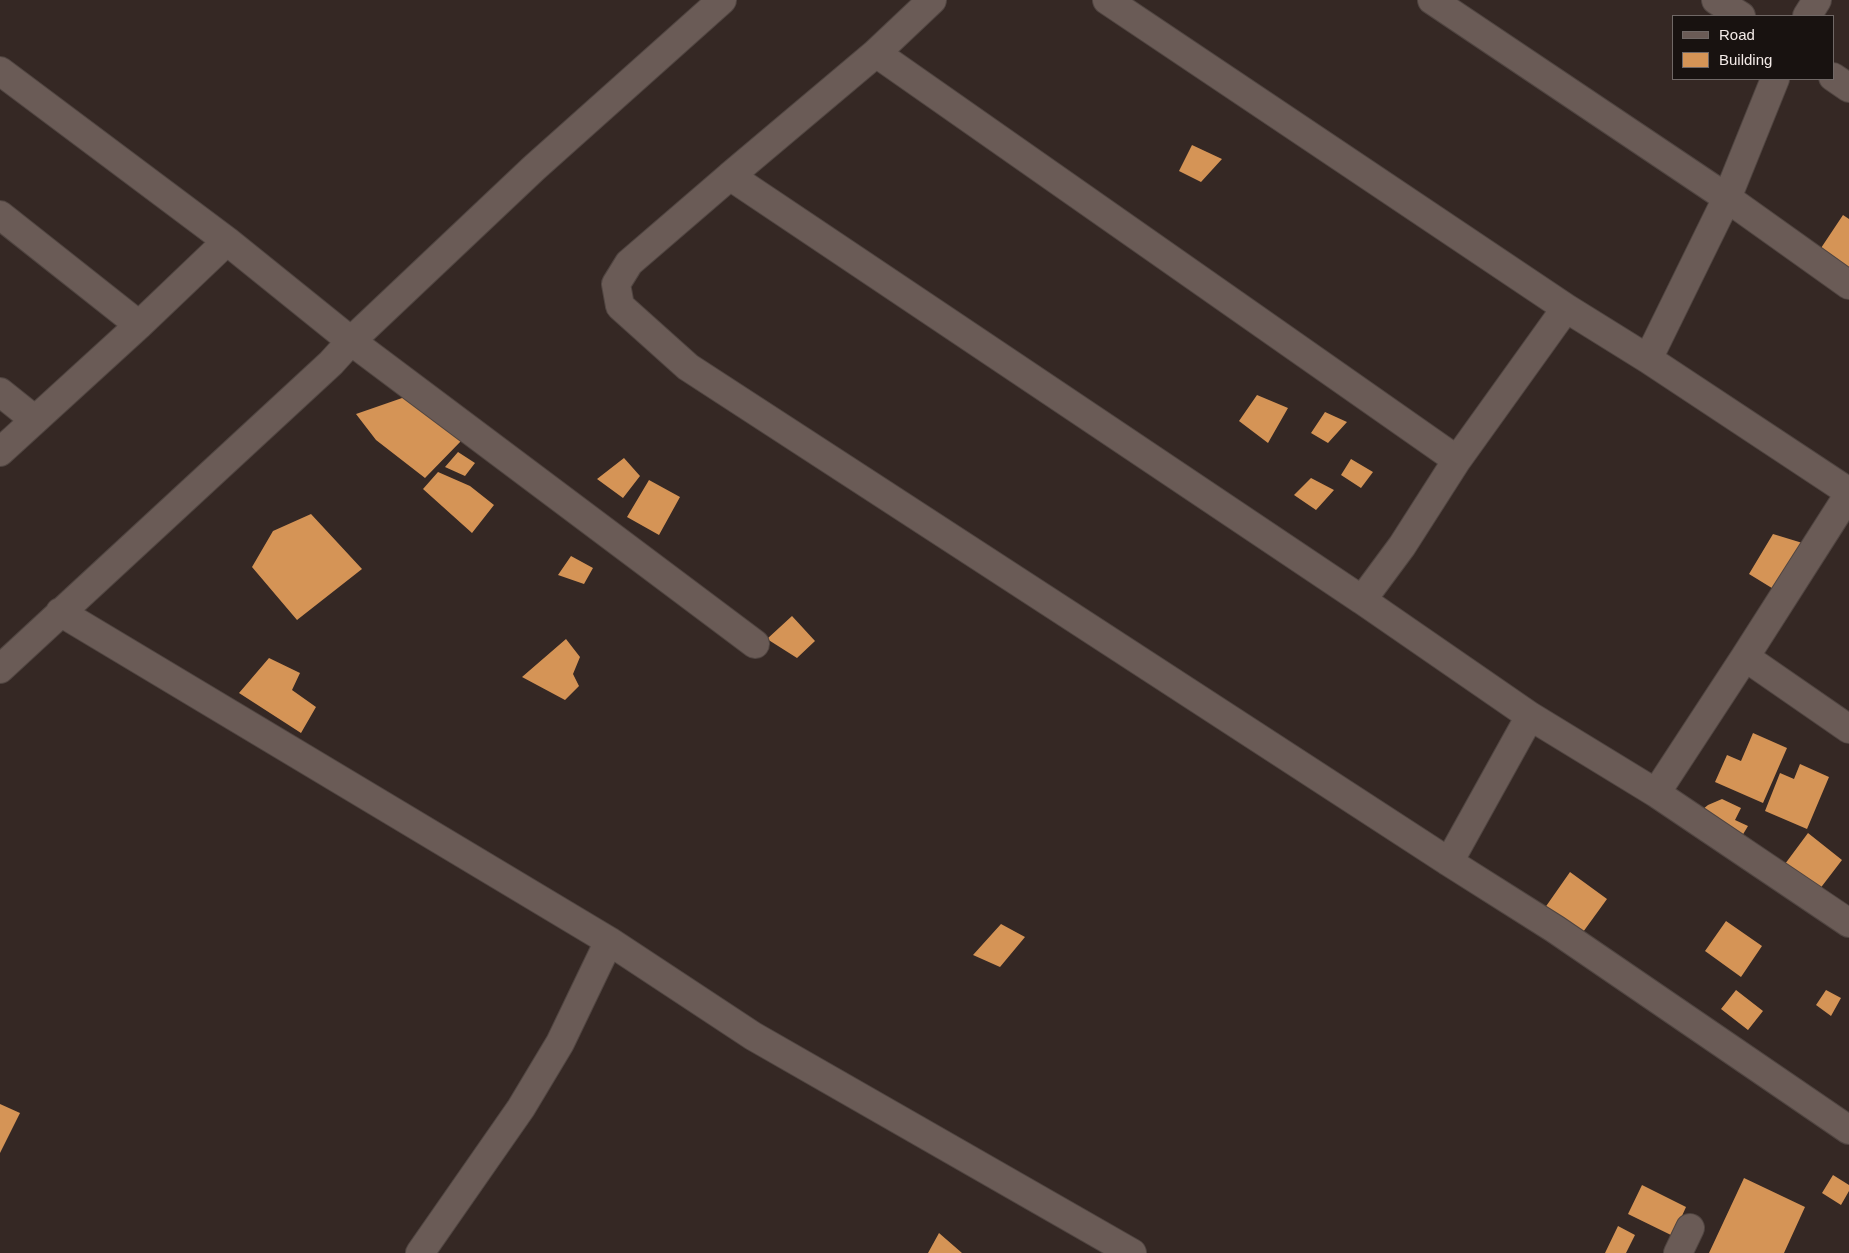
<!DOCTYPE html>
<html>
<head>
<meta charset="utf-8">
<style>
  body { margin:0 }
  #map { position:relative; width:1849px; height:1253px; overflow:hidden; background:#352824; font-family:Arial,sans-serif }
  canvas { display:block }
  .legend { position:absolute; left:1672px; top:15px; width:162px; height:65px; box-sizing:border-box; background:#181210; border:1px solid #706866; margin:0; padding:6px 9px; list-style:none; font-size:15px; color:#f3eae7 }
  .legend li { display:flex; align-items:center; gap:10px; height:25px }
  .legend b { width:25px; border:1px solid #706866 }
</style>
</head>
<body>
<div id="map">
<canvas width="1849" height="1253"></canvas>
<ul class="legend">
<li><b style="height:6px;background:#6a5b56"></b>Road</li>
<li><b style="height:14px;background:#d59456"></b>Building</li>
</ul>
</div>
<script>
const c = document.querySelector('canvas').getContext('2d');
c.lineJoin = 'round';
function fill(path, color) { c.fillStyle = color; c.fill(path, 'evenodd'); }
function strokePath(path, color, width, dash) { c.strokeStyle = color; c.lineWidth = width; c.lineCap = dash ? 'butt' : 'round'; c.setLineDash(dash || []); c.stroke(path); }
fill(new Path2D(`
  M1192,145L1222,159L1201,182L1179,171Z
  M1843,215L1849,219V276L1817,254Z
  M1257,395L1288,408L1268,443L1239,421Z
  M405,397L462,440L425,478L376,440L356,414Z
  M1325,412L1347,422L1328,443L1311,433Z
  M458,452L475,463L465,476L445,467Z
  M624,458L640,476L623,498L597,479Z
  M1351,459L1373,472L1361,488L1341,475Z
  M438,472L470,486L494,505L472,533L423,489Z
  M1311,478L1334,490L1316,510L1294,495Z
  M649,480L680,497L659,535L627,517Z
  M311,514L362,569L297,620L252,567L273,531Z
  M1773,534L1809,545L1780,593L1749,574Z
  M571,556L593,568L584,584L558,575Z
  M792,616L815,641L797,658L767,639Z
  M566,639L580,657L573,674L579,686L565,700L522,677Z
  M269,658L300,673L292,690L316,707L301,733L239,693Z
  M1753,733L1787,748L1763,803L1715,782L1727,755L1741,761Z
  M1800,764L1829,777L1807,829L1765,811L1780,773L1794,779Z
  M1722,799L1741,808L1735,820L1748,826L1742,836L1697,814L1708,805Z
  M1808,833L1842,860L1819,890L1785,864Z
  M1570,872L1607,899L1578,939L1542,912Z
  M1726,921L1762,946L1741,977L1705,951Z
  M1001,924L1025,937L1000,967L973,955Z
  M1736,990L1763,1011L1748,1030L1721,1009Z
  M1826,990L1841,998L1831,1016L1816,1005Z
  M0,1104L20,1113L0,1153Z
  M1833,1175L1849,1185V1191L1841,1205L1822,1193Z
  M1744,1178L1805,1207L1784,1253H1709Z
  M1642,1185L1686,1207L1673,1236L1628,1214Z
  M1618,1226L1635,1235L1626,1253H1605Z
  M939,1233L962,1253H928Z`), '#d59456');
const street = new Path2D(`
  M1107,0L1566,308L1457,460L1402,546L1362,600L730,176L629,263L616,284L620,306L688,367L1449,862L1555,929L1849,1130
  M1432,0L1727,198L1849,285
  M1716,0L1741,16
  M1807,16L1817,0
  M876,53L1457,460
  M0,71L227,241L351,341L755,644
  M1833,77L1849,88
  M730,176L876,53L932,0
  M0,215L139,325
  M1566,308L1648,359L1849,492
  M1648,359L1727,198L1775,79
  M0,392L35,420
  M0,452L139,325L227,241
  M1362,600L1530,716L1656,793L1849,923
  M60,612L609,941L753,1036L1132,1253
  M1745,657L1849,729
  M0,669L331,363L351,341L534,168L722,0
  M1656,793L1745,657L1849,494
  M1449,862L1530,716
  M420,1253L521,1108L560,1043L609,941
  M1678,1253L1690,1228`);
strokePath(street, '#504541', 30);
strokePath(street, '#6a5b56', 28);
</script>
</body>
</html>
